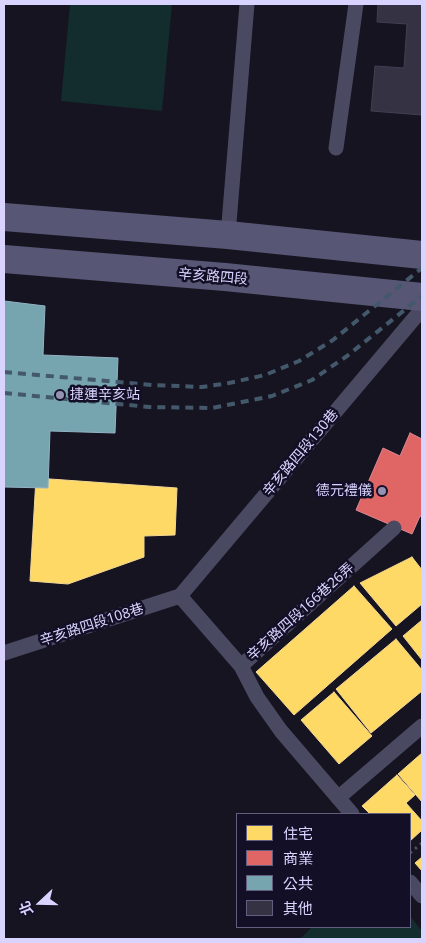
<!DOCTYPE html>
<html>
<head>
<meta charset="utf-8">
<style>
  body { margin:0 }
  #map { position:relative; width:426px; height:943px; overflow:hidden; background:#161421; font-family:"Noto Sans","Noto Sans TC",sans-serif }
  canvas { display:block }
  .frame { position:absolute; inset:0; border:5px solid #d9d4ff; pointer-events:none }
  .legend { position:absolute; left:236px; top:813px; width:175px; height:115px; box-sizing:border-box; background:#130f26; border:1px solid #625e7d; margin:0; padding:6px 9px; list-style:none; font-size:15px; color:#d9d4ff }
  .legend li { display:flex; align-items:center; gap:10px; height:25px }
  .legend b { width:25px; border:1px solid #625e7d }
  .north { position:absolute; left:15px; top:878px; width:50px; height:50px; -webkit-text-stroke:4px #130f26; paint-order:stroke; rotate:249deg; font-size:14px; font-weight:700; line-height:20px; text-align:center; color:#d9d4ff }
  .north::after { content:''; display:block; margin:auto; width:18px; height:22px; background:#d9d4ff; clip-path:polygon(50% 0,100% 100%,50% 72%,0 100%) }
</style>
</head>
<body>
<div id="map">
<canvas width="426" height="943"></canvas>
<div class="frame"></div>
<ul class="legend">
<li><b style="height:14px;background:#ffd966"></b>住宅</li>
<li><b style="height:14px;background:#e06666"></b>商業</li>
<li><b style="height:14px;background:#76a5af"></b>公共</li>
<li><b style="height:14px;background:#343243"></b>其他</li>
</ul>
<div class="north">北</div>
</div>
<script>
const c = document.querySelector('canvas').getContext('2d');
c.lineJoin = 'round';
function paint(path, color) { c.fillStyle = color; c.fill(path, 'evenodd'); }
const toPath = rows => new Path2D(rows.map(r => 'M' + r).join(''));
function trace(path, color, width, dash) { c.strokeStyle = color; c.lineWidth = width; c.lineCap = dash ? 'butt' : 'round'; c.setLineDash(dash || []); c.stroke(path); }
function label(font, color, halo, rows, align = 'center') {
  c.font = font + ' "Noto Sans","Noto Sans TC",sans-serif'; c.lineWidth = 5; c.setLineDash([]); c.textBaseline = 'middle'; c.strokeStyle = halo; c.fillStyle = color; for (const [text, x, y, turn = 0] of rows) {
    c.save(); c.translate(x, y); c.rotate((+turn || 0) * Math.PI / 180); c.textAlign = isNaN(turn) ? turn : align; if (halo) c.strokeText(text, 0, 0); c.fillText(text, 0, 0); c.restore();
  }
}
const green = toPath([
  [70,4,172,4,162,111,61,101],
  [410,916,422,931,422,939,294,939,302,937,312,927,410,927]
]);
const homes = toPath([
  [36,478,177,488,175,535,144,536,144,557,68,584,30,581,36,478],
  [412,557,422,570,422,604,396,626,360,583,412,557],
  [354,586,392,629,294,715,256,672,354,586],
  [422,620,422,660,403,636,422,620],
  [396,639,422,670,422,691,371,733,336,689,396,639],
  [334,692,372,736,339,764,301,720,334,692],
  [422,753,422,802,398,774,422,753],
  [397,775,415,795,406,803,422,821,422,830,410,841,410,814,370,814,362,806,397,775],
  [422,857,422,871,415,863,422,857]
]);
const shops = toPath([
  [410,433,422,439,422,517,420,516,412,534,356,510,383,448,400,456,410,433]
]);
const public = toPath([
  [4,301,45,306,43,355,118,358,115,433,50,431,48,488,4,487,4,301]
]);
const building = toPath([
  [378,4,422,4,422,115,371,111,375,66,404,68,407,24,377,22,378,4]
]);
const path = toPath([
  [410,853,422,843]
]);
const service = toPath([
  [336,148,356,4],
  [228,235,247,4],
  [180,596,422,309],
  [180,596,241,666,257,697,281,731,352,814],
  [4,653,180,596],
  [241,666,394,528],
  [338,798,422,726],
  [410,882,422,896]
]);
const secondary = toPath([
  [4,217,228,235,422,255],
  [4,259,225,277,422,297]
]);
const rail = toPath([
  [4,372,152,385,202,387,229,383,265,375,299,361,333,340,422,268],
  [4,393,149,407,212,408,272,396,312,380,347,356,422,296]
]);
const markers = [
  [60,395,5,"#9591b1"],
  [382,491,5,"#9591b1"]
];
const streetNames = [
  ["辛亥路四段",213,277,5],
  ["辛亥路四段130巷",301,453,-50],
  ["辛亥路四段166巷26弄",301,612,-42],
  ["辛亥路四段108巷",92,625,-18]
];
const poiNames = [
  ["捷運辛亥站",70,395],
  ["德元禮儀",372,491,"right"]
];
paint(green, '#132c2d');
paint(homes, '#ffd966');
trace(homes, '#f4d894', 1);
paint(shops, '#e06666');
trace(shops, '#de8794', 1);
paint(public, '#76a5af');
trace(public, '#94b3c7', 1);
paint(building, '#343243');
trace(building, '#433f54', 1);
trace(path, '#44505f', 3, [2.5, 4]);
trace(service, '#4a4962', 15);
trace(secondary, '#575674', 28);
trace(rail, '#43596b', 4, [8, 6]);
for (const [x, y, r, color] of markers) { const dot = new Path2D(); dot.arc(x, y, r, 0, 2 * Math.PI); c.fillStyle = color; c.fill(dot); trace(dot, '#130f26', 2); }
label('14px', '#d9d4ff', '#130f26', streetNames);
label('14px', '#d9d4ff', '#130f26', poiNames, 'left');
</script>
</body>
</html>
